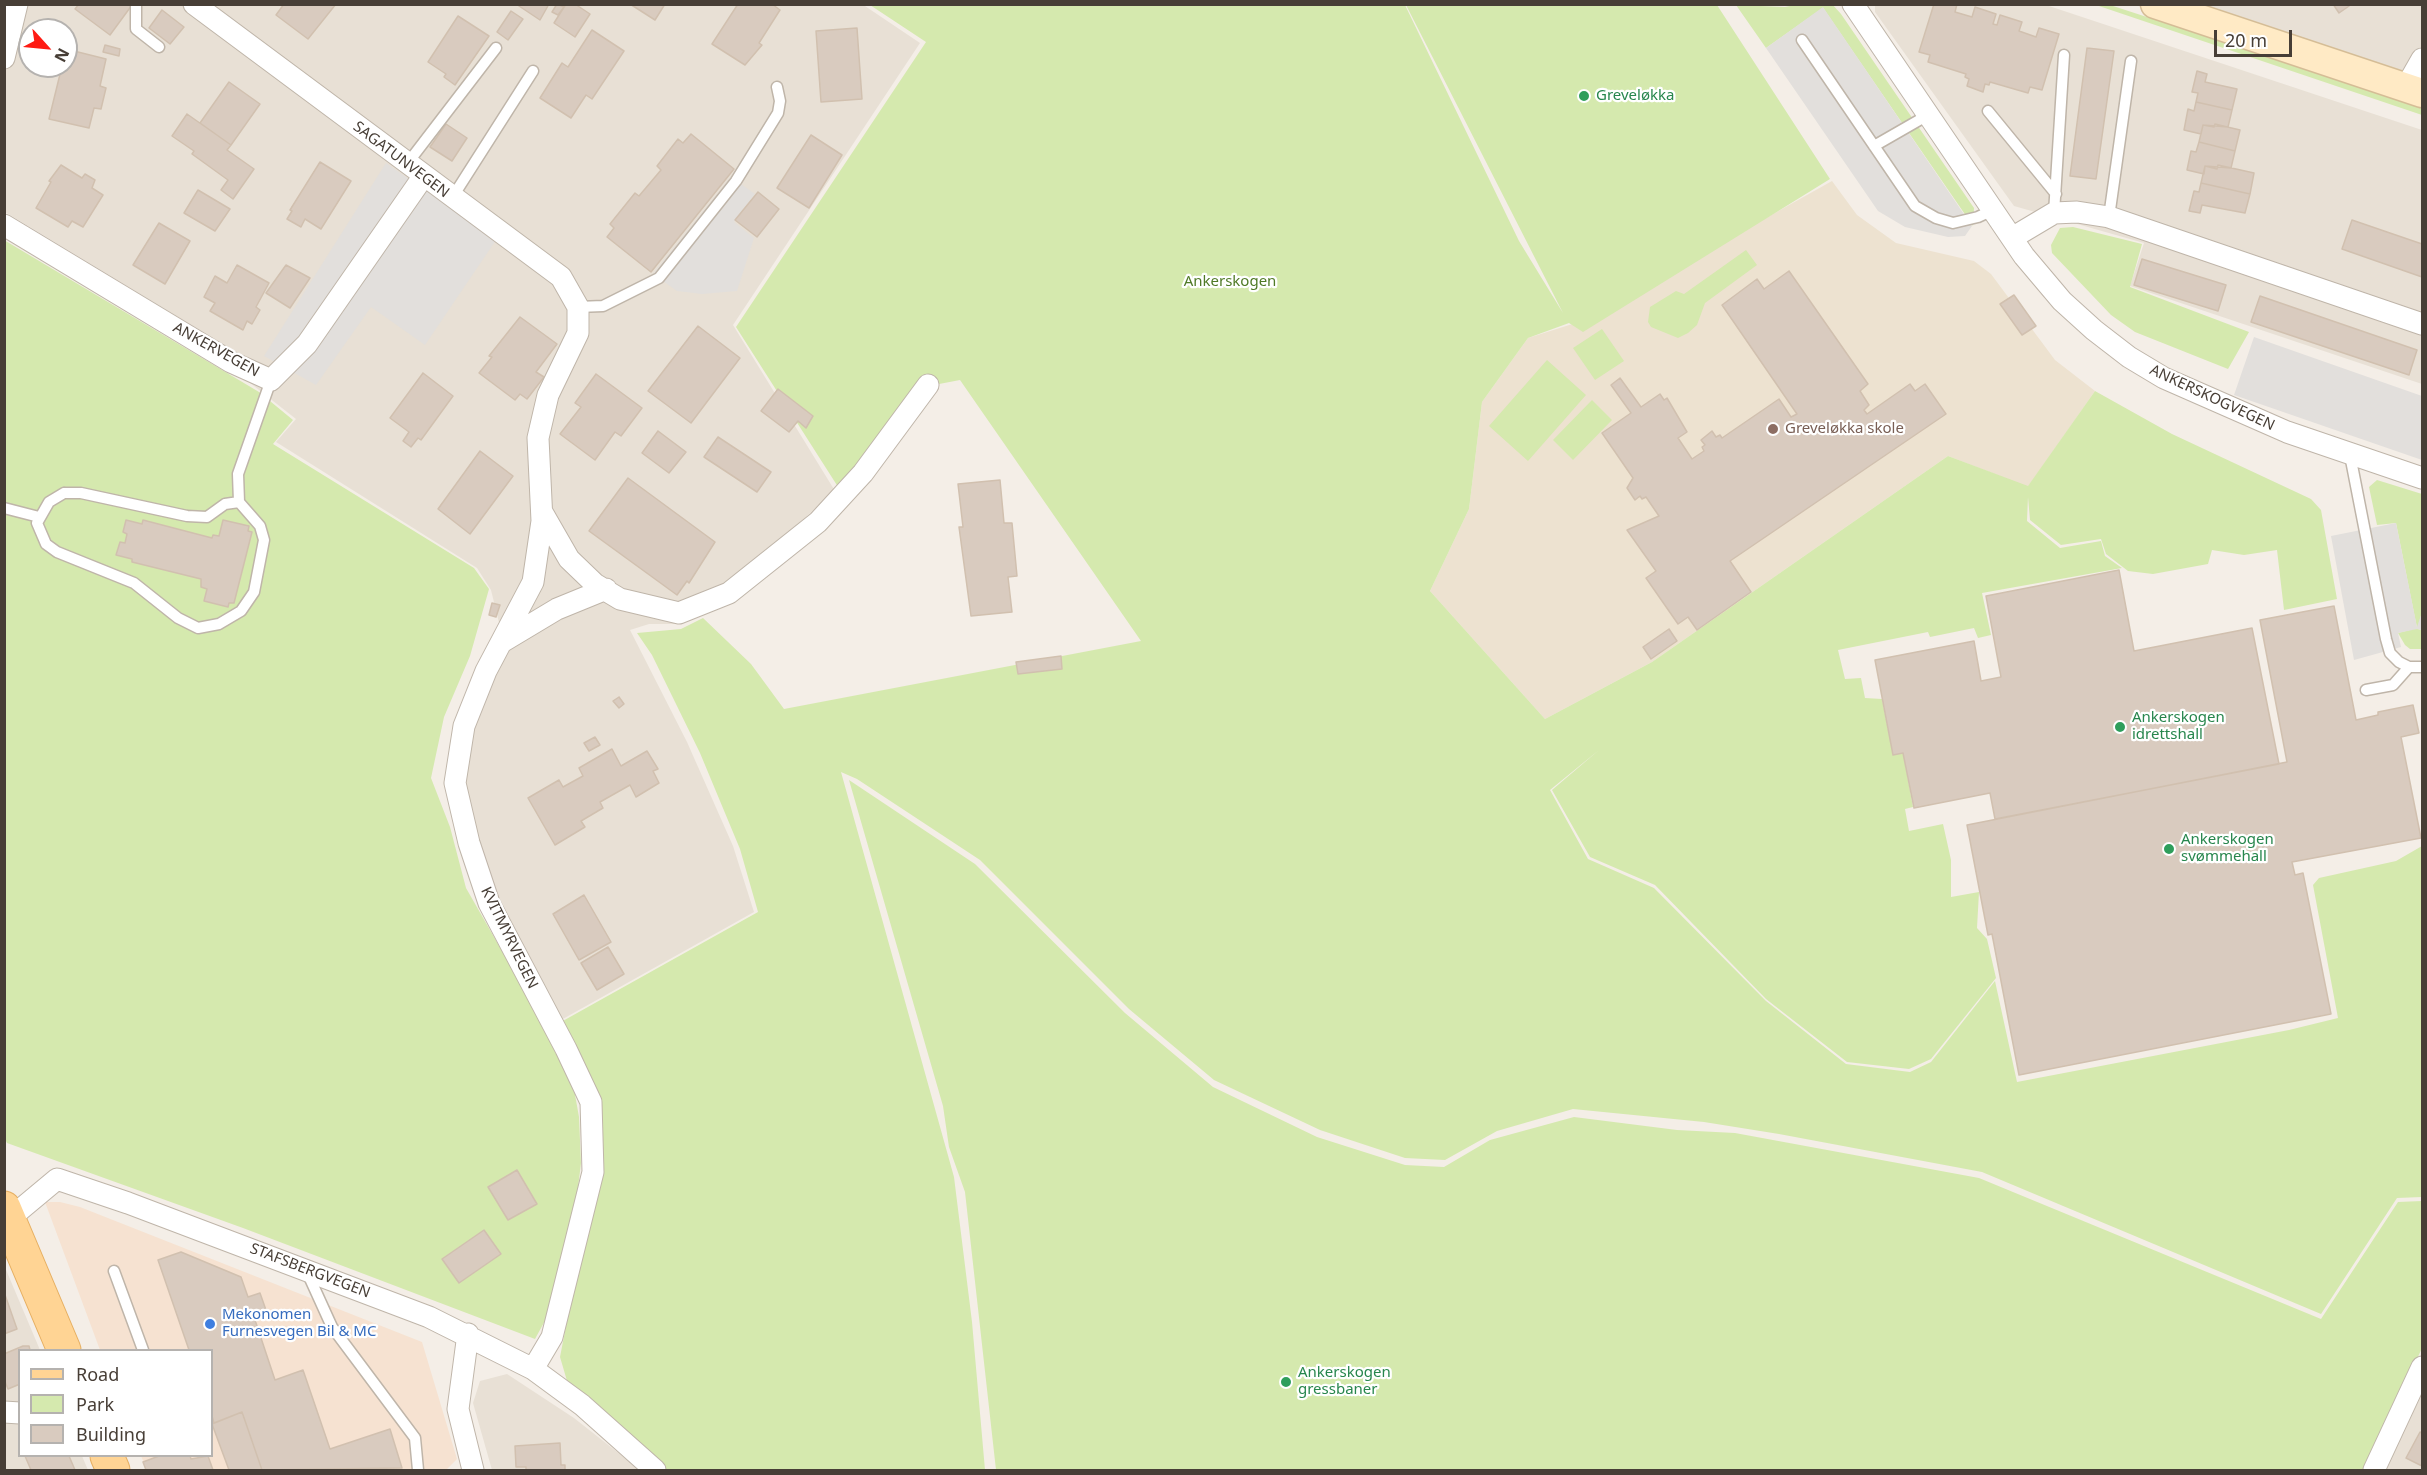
<!DOCTYPE html>
<html>
<head>
<meta charset="utf-8">
<style>
  body { margin:0 }
  #map { position:relative; width:2427px; height:1475px; overflow:hidden; background:#f4eee7; font-family:"Noto Sans",sans-serif }
  canvas { display:block }
  .frame { position:absolute; inset:0; border:6px solid #473e36; pointer-events:none }
  .legend { position:absolute; left:18px; top:1349px; width:195px; height:108px; box-sizing:border-box; background:#fff; border:2px solid #b5b2af; margin:0; padding:8px 10px; list-style:none; font-size:18px; color:#473e36 }
  .legend li { display:flex; align-items:center; gap:12px; height:30px }
  .legend b { width:30px; border:2px solid #b5b2af }
  .north { position:absolute; left:18px; top:18px; width:60px; height:60px; box-sizing:border-box; background:#fff; border:2px solid #b5b2af; border-radius:50%; rotate:117deg; font-size:16px; font-weight:700; line-height:24px; text-align:center; color:#473e36 }
  .north::after { content:''; display:block; margin:auto; width:21px; height:27px; background:#fe1b13; clip-path:polygon(50% 0,100% 100%,50% 72%,0 100%) }
  .scale { position:absolute; left:2214px; top:30px; width:78px; height:27px; box-sizing:border-box; border:3px solid #473e36; border-top:0; padding-left:8px; font-size:18px; line-height:21px; white-space:nowrap; color:#473e36; -webkit-text-stroke:4px #fff; paint-order:stroke }
</style>
</head>
<body>
<div id="map">
<canvas width="2427" height="1475"></canvas>
<div class="frame"></div>
<ul class="legend">
<li><b style="height:8px;background:#ffd494"></b>Road</li>
<li><b style="height:16px;background:#d5e9ae"></b>Park</li>
<li><b style="height:16px;background:#d9cbbf"></b>Building</li>
</ul>
<div class="north">N</div>
<div class="scale">20 m</div>
</div>
<script>
const c = document.querySelector('canvas').getContext('2d');
c.lineJoin = 'round';
function paint(path, color) { c.fillStyle = color; c.fill(path, 'evenodd'); }
const toPath = rows => new Path2D(rows.map(r => 'M' + r).join(''));
function trace(path, color, width, dash) { c.strokeStyle = color; c.lineWidth = width; c.lineCap = dash ? 'butt' : 'round'; c.setLineDash(dash || []); c.stroke(path); }
function label(font, color, halo, rows, align = 'center') {
  c.font = font + ' "Noto Sans",sans-serif'; c.lineWidth = 4.5; c.setLineDash([]); c.textBaseline = 'middle'; c.strokeStyle = halo; c.fillStyle = color; for (const [text, x, y, turn = 0] of rows) {
    c.save(); c.translate(x, y); c.rotate((+turn || 0) * Math.PI / 180); c.textAlign = isNaN(turn) ? turn : align; if (halo) c.strokeText(text, 0, 0); c.fillText(text, 0, 0); c.restore();
  }
}
const residential = toPath([
  [862,4,920,43,733,325,835,491,700,611,678,624,649,624,630,630,687,742,733,846,754,912,561,1020,498,906,457,783,468,723,504,643,491,590,477,568,276,442,296,419,240,375,236,352,5,212,4,5],
  [30,30,66,30,66,66,30,66],
  [1875,5,2046,5,2422,130,2422,384,2130,286,2144,243,2014,206,1875,12],
  [2203,5,2422,5,2422,77],
  [4,1265,40,1350,20,1350,20,1456,82,1456,88,1470,5,1470],
  [507,1374,574,1418,640,1470,492,1470,473,1403,480,1381],
  [2422,1394,2422,1470,2385,1470]
]);
const commercial = toPath([
  [45,1202,60,1202,80,1207,422,1342,457,1459,446,1470,147,1470,141,1456,212,1456,212,1350,100,1350]
]);
const education = toPath([
  [1832,181,1857,215,1896,243,1974,261,1991,274,2055,360,2095,391,2028,487,1948,456,1652,662,1545,719,1430,591,1469,509,1482,402,1528,338,1582,321]
]);
const green = toPath([
  [1800,4,1832,4,1841,14,1974,208,1973,226,1823,8,1766,48,1736,5,1785,7],
  [870,5,1405,5,1519,241,1563,313,1406,5,1717,5,1830,179,1583,332,1569,323,1528,338,1482,402,1469,509,1430,591,1545,719,1652,662,1948,456,2028,486,2095,391,2172,434,2311,499,2321,510,2337,599,2284,610,2277,550,2244,555,2212,550,2208,564,2153,574,2128,571,2106,554,2101,539,2061,545,2030,520,2028,497,2027,521,2060,548,2101,541,2105,556,2122,568,1982,593,1991,635,1978,638,1974,628,1930,637,1928,632,1838,650,1845,679,1861,678,1865,698,1882,699,1893,755,1903,753,1913,807,1905,809,1909,831,1943,824,1951,860,1951,897,1979,892,1977,928,1987,939,1996,978,1931,1059,1909,1069,1847,1062,1766,999,1655,885,1590,857,1552,790,1599,750,1550,790,1588,859,1654,888,1766,1001,1846,1064,1910,1072,1931,1062,1995,981,2017,1082,2289,1030,2338,1018,2313,885,2319,878,2396,861,2422,846,2422,1197,2397,1198,2321,1314,1982,1172,1779,1134,1704,1122,1573,1109,1497,1131,1445,1160,1405,1158,1320,1130,1214,1080,1129,1009,980,860,857,779,841,772,954,1177,972,1322,985,1470,666,1470,570,1391,560,1357,600,1151,561,1022,758,912,740,849,700,753,652,655,637,633,681,629,703,618,751,664,784,709,1141,641,960,380,913,389,840,490,736,327,926,42],
  [2096,5,2110,5,2331,77,2422,108,2422,115],
  [2073,227,2142,244,2130,287,2249,332,2228,369,2135,332,2111,315,2052,253,2051,245,2060,228],
  [4,240,259,392,293,420,273,444,474,568,489,589,470,656,444,717,431,778,450,827,466,888,534,1007,574,1089,579,1117,581,1163,576,1204,553,1306,535,1339,243,1228,7,1143,5,1139],
  [1746,250,1757,265,1705,303,1697,325,1688,333,1678,338,1651,327,1648,322,1650,307,1676,291,1684,294],
  [1602,329,1624,361,1595,380,1573,348],
  [1547,360,1586,395,1528,461,1489,426],
  [1592,400,1612,420,1573,460,1553,440],
  [2377,480,2422,494,2422,612,2418,629,2422,630,2422,649,2410,649,2405,645,2398,633,2417,628,2396,523,2377,525,2369,487],
  [849,780,975,864,1125,1013,1213,1087,1317,1137,1405,1165,1444,1167,1490,1140,1574,1117,1677,1130,1735,1133,1979,1178,2321,1319,2398,1202,2422,1201,2422,1348,2366,1470,996,1470,965,1192,949,1147,943,1106]
]);
const parking = toPath([
  [1823,7,1972,226,1965,236,1948,237,1905,227,1878,211,1766,48],
  [386,163,496,240,425,345,371,307,316,385,264,356],
  [731,177,755,194,734,222,754,238,737,291,702,294,677,291,653,274],
  [2254,337,2422,396,2422,460,2234,395],
  [2396,523,2417,627,2422,612,2422,630,2417,629,2398,633,2401,647,2354,660,2331,536]
]);
const building = toPath([
  [79,4,130,4,132,5,110,35,75,9,79,4],
  [284,4,336,4,308,39,276,15,284,4],
  [516,4,549,4,540,20,516,4],
  [557,4,564,7,558,15,552,12,557,4],
  [566,4,575,4,590,14,575,37,554,23,566,4],
  [630,4,665,4,655,20,630,4],
  [738,4,772,4,780,10,759,43,762,45,745,65,712,44,738,4],
  [1934,4,1957,4,1955,12,1972,17,1975,7,1996,14,1993,24,1997,25,2000,15,2022,22,2019,31,2036,37,2039,28,2059,34,2042,90,2030,87,2028,93,1990,82,1989,85,1985,84,1983,92,1967,86,1969,79,1965,77,1966,74,1928,62,1930,55,1919,52,1934,4],
  [2333,4,2352,4,2339,13,2333,4],
  [162,10,184,27,170,44,149,28,162,10],
  [511,11,523,19,508,40,497,32,511,11],
  [458,16,489,36,455,85,444,77,446,74,428,62,458,16],
  [857,28,862,99,821,102,816,31,857,28],
  [592,30,624,51,592,99,586,95,571,118,540,98,562,63,568,67,592,30],
  [105,45,120,49,119,56,103,52,105,45],
  [2087,48,2114,51,2096,179,2070,176,2087,48],
  [66,49,106,59,100,86,106,88,101,109,94,108,89,128,49,119,62,66,66,66,66,49],
  [2197,71,2207,74,2205,82,2237,89,2232,110,2196,102,2198,93,2192,92,2197,71],
  [229,82,260,104,231,145,200,123,229,82],
  [2196,102,2232,110,2228,127,2203,125,2201,134,2184,130,2188,109,2194,111,2196,102],
  [187,114,231,145,227,150,254,169,233,199,221,190,228,180,192,154,194,151,172,136,187,114],
  [446,124,467,138,452,161,430,147,446,124],
  [2215,124,2240,130,2235,151,2199,142,2203,125,2214,127,2215,124],
  [691,134,734,169,651,272,607,237,614,228,610,224,635,193,639,196,661,170,657,166,678,139,683,143,691,134],
  [811,135,842,155,809,208,777,188,811,135],
  [2199,142,2235,151,2231,168,2205,166,2204,174,2187,170,2191,151,2196,152,2199,142],
  [320,162,351,181,321,229,305,219,301,227,287,219,292,211,290,210,320,162],
  [61,165,82,178,85,174,95,180,92,188,103,195,83,227,72,221,68,227,36,208,51,182,49,181,61,165],
  [2218,165,2254,173,2250,194,2201,183,2205,166,2217,169,2218,165],
  [2201,183,2250,194,2245,213,2202,205,2200,213,2189,211,2194,191,2199,192,2201,183],
  [198,190,230,209,215,231,184,213,198,190],
  [758,192,779,209,757,237,735,220,758,192],
  [2352,220,2422,244,2422,277,2342,249,2352,220],
  [159,223,190,241,165,284,133,265,159,223],
  [2142,259,2226,285,2218,311,2134,285,2142,259],
  [237,265,269,283,256,307,260,310,252,324,247,321,243,330,210,311,215,303,204,297,215,276,227,283,237,265],
  [286,265,310,278,290,308,266,293,286,265],
  [1789,271,1868,384,1860,391,1869,405,1864,410,1867,414,1910,384,1915,391,1925,384,1946,414,1730,561,1751,592,1697,630,1688,617,1678,624,1646,578,1656,571,1627,530,1659,516,1646,497,1642,499,1640,496,1635,500,1627,488,1633,478,1602,433,1631,413,1611,385,1620,378,1641,407,1660,394,1664,400,1667,398,1687,432,1678,438,1692,459,1704,451,1702,447,1705,445,1701,440,1712,431,1716,437,1720,435,1722,438,1779,399,1791,417,1797,414,1722,305,1757,279,1764,289,1789,271],
  [2014,295,2036,326,2022,335,2000,304,2014,295],
  [2260,296,2417,350,2409,375,2251,322,2260,296],
  [520,317,557,344,536,372,544,377,527,399,520,394,515,400,479,373,492,357,489,356,520,317],
  [698,326,740,358,691,423,648,391,698,326],
  [423,373,453,396,421,440,418,438,411,447,403,441,409,432,390,418,423,373],
  [596,374,642,408,621,436,615,432,595,460,560,434,581,407,575,403,596,374],
  [778,389,813,416,806,428,798,421,789,432,761,411,778,389],
  [658,431,686,452,669,473,642,453,658,431],
  [718,437,771,472,757,492,704,457,718,437],
  [480,451,513,476,470,534,438,509,480,451],
  [628,478,715,542,689,583,687,581,677,595,589,531,628,478],
  [1000,480,1004,523,1012,523,1017,576,1008,577,1012,612,971,616,959,527,963,527,958,484,1000,480],
  [126,520,142,524,143,520,212,538,213,535,219,536,223,520,249,526,248,531,252,532,234,603,229,603,228,607,204,601,207,589,201,587,201,579,132,562,132,559,116,555,120,542,125,543,127,534,123,532,126,520],
  [2119,570,2134,651,2252,628,2279,764,1995,819,1990,793,1914,808,1903,753,1893,755,1875,660,1974,641,1981,681,2001,677,1986,596,2119,570],
  [492,603,500,605,496,617,489,615,492,603],
  [2334,606,2356,720,2378,715,2378,712,2413,705,2419,733,2401,737,2421,838,2292,862,2295,875,2303,873,2331,1014,2019,1075,1992,934,1988,935,1967,825,2287,762,2260,620,2334,606],
  [1669,629,1677,641,1651,659,1643,647,1669,629],
  [1061,656,1062,669,1018,674,1016,662,1061,656],
  [619,697,624,704,619,708,613,701,619,697],
  [595,737,600,745,589,751,584,743,595,737],
  [612,749,621,766,647,751,658,769,653,771,659,783,636,797,630,785,600,802,603,808,581,821,585,827,555,845,528,798,559,780,563,787,583,776,579,768,612,749],
  [584,895,611,942,579,960,553,914,584,895],
  [608,947,624,974,597,990,581,963,608,947],
  [517,1170,537,1204,508,1220,488,1187,517,1170],
  [484,1230,501,1254,459,1283,442,1259,484,1230],
  [181,1252,241,1277,248,1297,260,1293,267,1313,254,1317,275,1380,303,1370,330,1449,390,1429,402,1468,262,1470,242,1412,214,1423,212,1416,212,1350,189,1350,158,1260,181,1252],
  [4,1292,17,1329,4,1334,4,1292],
  [23,1346,29,1346,30,1350,20,1350,20,1384,8,1389,4,1379,4,1354,23,1346],
  [242,1412,262,1470,229,1470,212,1424,242,1412],
  [2420,1432,2422,1433,2422,1466,2406,1458,2420,1432],
  [560,1443,561,1465,565,1465,565,1470,526,1470,526,1467,516,1467,515,1446,560,1443],
  [25,1456,69,1456,75,1470,31,1470,25,1456],
  [159,1456,190,1456,191,1459,208,1456,213,1470,146,1470,143,1462,159,1456]
]);
const service = toPath([
  [136,4,136,29,159,47],
  [1802,40,1915,206,1936,218,1953,223,1978,217,1993,210],
  [1988,111,2056,194],
  [1874,146,1928,115],
  [407,164,496,48],
  [452,198,533,71],
  [2054,213,2064,55],
  [2109,217,2131,61],
  [578,307,603,306,659,278,736,181,778,113,780,101,777,87],
  [2350,455,2386,639,2390,653,2399,662,2409,667,2422,667],
  [64,493,81,493,187,516,207,517,225,504,239,502,260,526,264,540,254,592,241,611,219,624,198,628,178,618,134,583,57,552,46,544,37,523,49,502,64,493],
  [239,502,238,474,271,380],
  [4,508,39,517],
  [2366,690,2393,685,2409,667],
  [114,1271,143,1350],
  [307,1272,332,1327,415,1438,418,1470]
]);
const minor = toPath([
  [194,4,561,277,578,307,578,333,548,395,538,438,542,521,533,582,486,671,464,726,455,783,469,843,489,903,566,1049,591,1102,593,1172,552,1337,533,1369],
  [1853,4,2024,256,2062,301,2094,330,2129,357,2164,378,2287,432,2422,478],
  [4,58,17,4],
  [2406,87,2422,59],
  [4,225,231,362,271,380,307,344,423,177],
  [2012,238,2054,213,2077,212,2109,217,2422,324],
  [542,512,569,559,595,584,620,599,679,613,729,593,818,522,863,473,928,385],
  [502,642,557,609,606,589],
  [9,1219,57,1179,128,1203,429,1317,533,1369,582,1405,655,1470],
  [468,1334,458,1409,473,1470],
  [4,1412,20,1413],
  [2374,1470,2422,1367]
]);
const secondary = toPath([
  [2155,4,2422,93]
]);
const primary = toPath([
  [4,1208,64,1350],
  [107,1456,113,1470]
]);
const markers = [
  [1584,96,6,"#2e9e5b"],
  [1773,429,6,"#8d6e63"],
  [2120,727,6,"#2e9e5b"],
  [2169,849,6,"#2e9e5b"],
  [210,1324,6,"#3f7fe0"],
  [1286,1382,6,"#2e9e5b"]
];
const leisureNames = [
  ["Greveløkka",1596,96],
  ["Ankerskogen",2132,718],
  ["idrettshall",2132,735],
  ["Ankerskogen",2181,840],
  ["svømmehall",2181,857],
  ["Ankerskogen",1298,1373],
  ["gressbaner",1298,1390]
];
const streetNames = [
  ["SAGATUNVEGEN",401,160,37],
  ["ANKERVEGEN",216,350,29],
  ["ANKERSKOGVEGEN",2212,398,25],
  ["KVITMYRVEGEN",509,938,64],
  ["STAFSBERGVEGEN",310,1271,21]
];
const parkNames = [
  ["Ankerskogen",1230,282]
];
const educationNames = [
  ["Greveløkka skole",1785,429]
];
const shopNames = [
  ["Mekonomen",222,1315],
  ["Furnesvegen Bil & MC",222,1332]
];
paint(residential, '#e8e0d5');
paint(commercial, '#f6e2d1');
paint(education, '#ede2d0');
paint(green, '#d5e9ae');
paint(parking, '#e2dfdc');
paint(building, '#d9cbbf');
trace(building, '#d1c0af', 1.5);
trace(service, '#bfb5a9', 13);
trace(minor, '#bfb5a9', 23);
trace(secondary, '#d5bd96', 31);
trace(primary, '#e6af62', 35);
trace(service, '#fff', 10);
trace(minor, '#fff', 21);
trace(secondary, '#ffeac5', 28);
trace(primary, '#ffd494', 33);
for (const [x, y, r, color] of markers) { const dot = new Path2D(); dot.arc(x, y, r, 0, 2 * Math.PI); c.fillStyle = color; c.fill(dot); trace(dot, '#fff', 2); }
label('15px', '#27864d', '#fff', leisureNames, 'left');
label('15px', '#473e36', '#fff', streetNames);
label('15px', '#507a27', '#fff', parkNames);
label('15px', '#785e54', '#fff', educationNames, 'left');
label('15px', '#366cbe', '#fff', shopNames, 'left');
</script>
</body>
</html>
